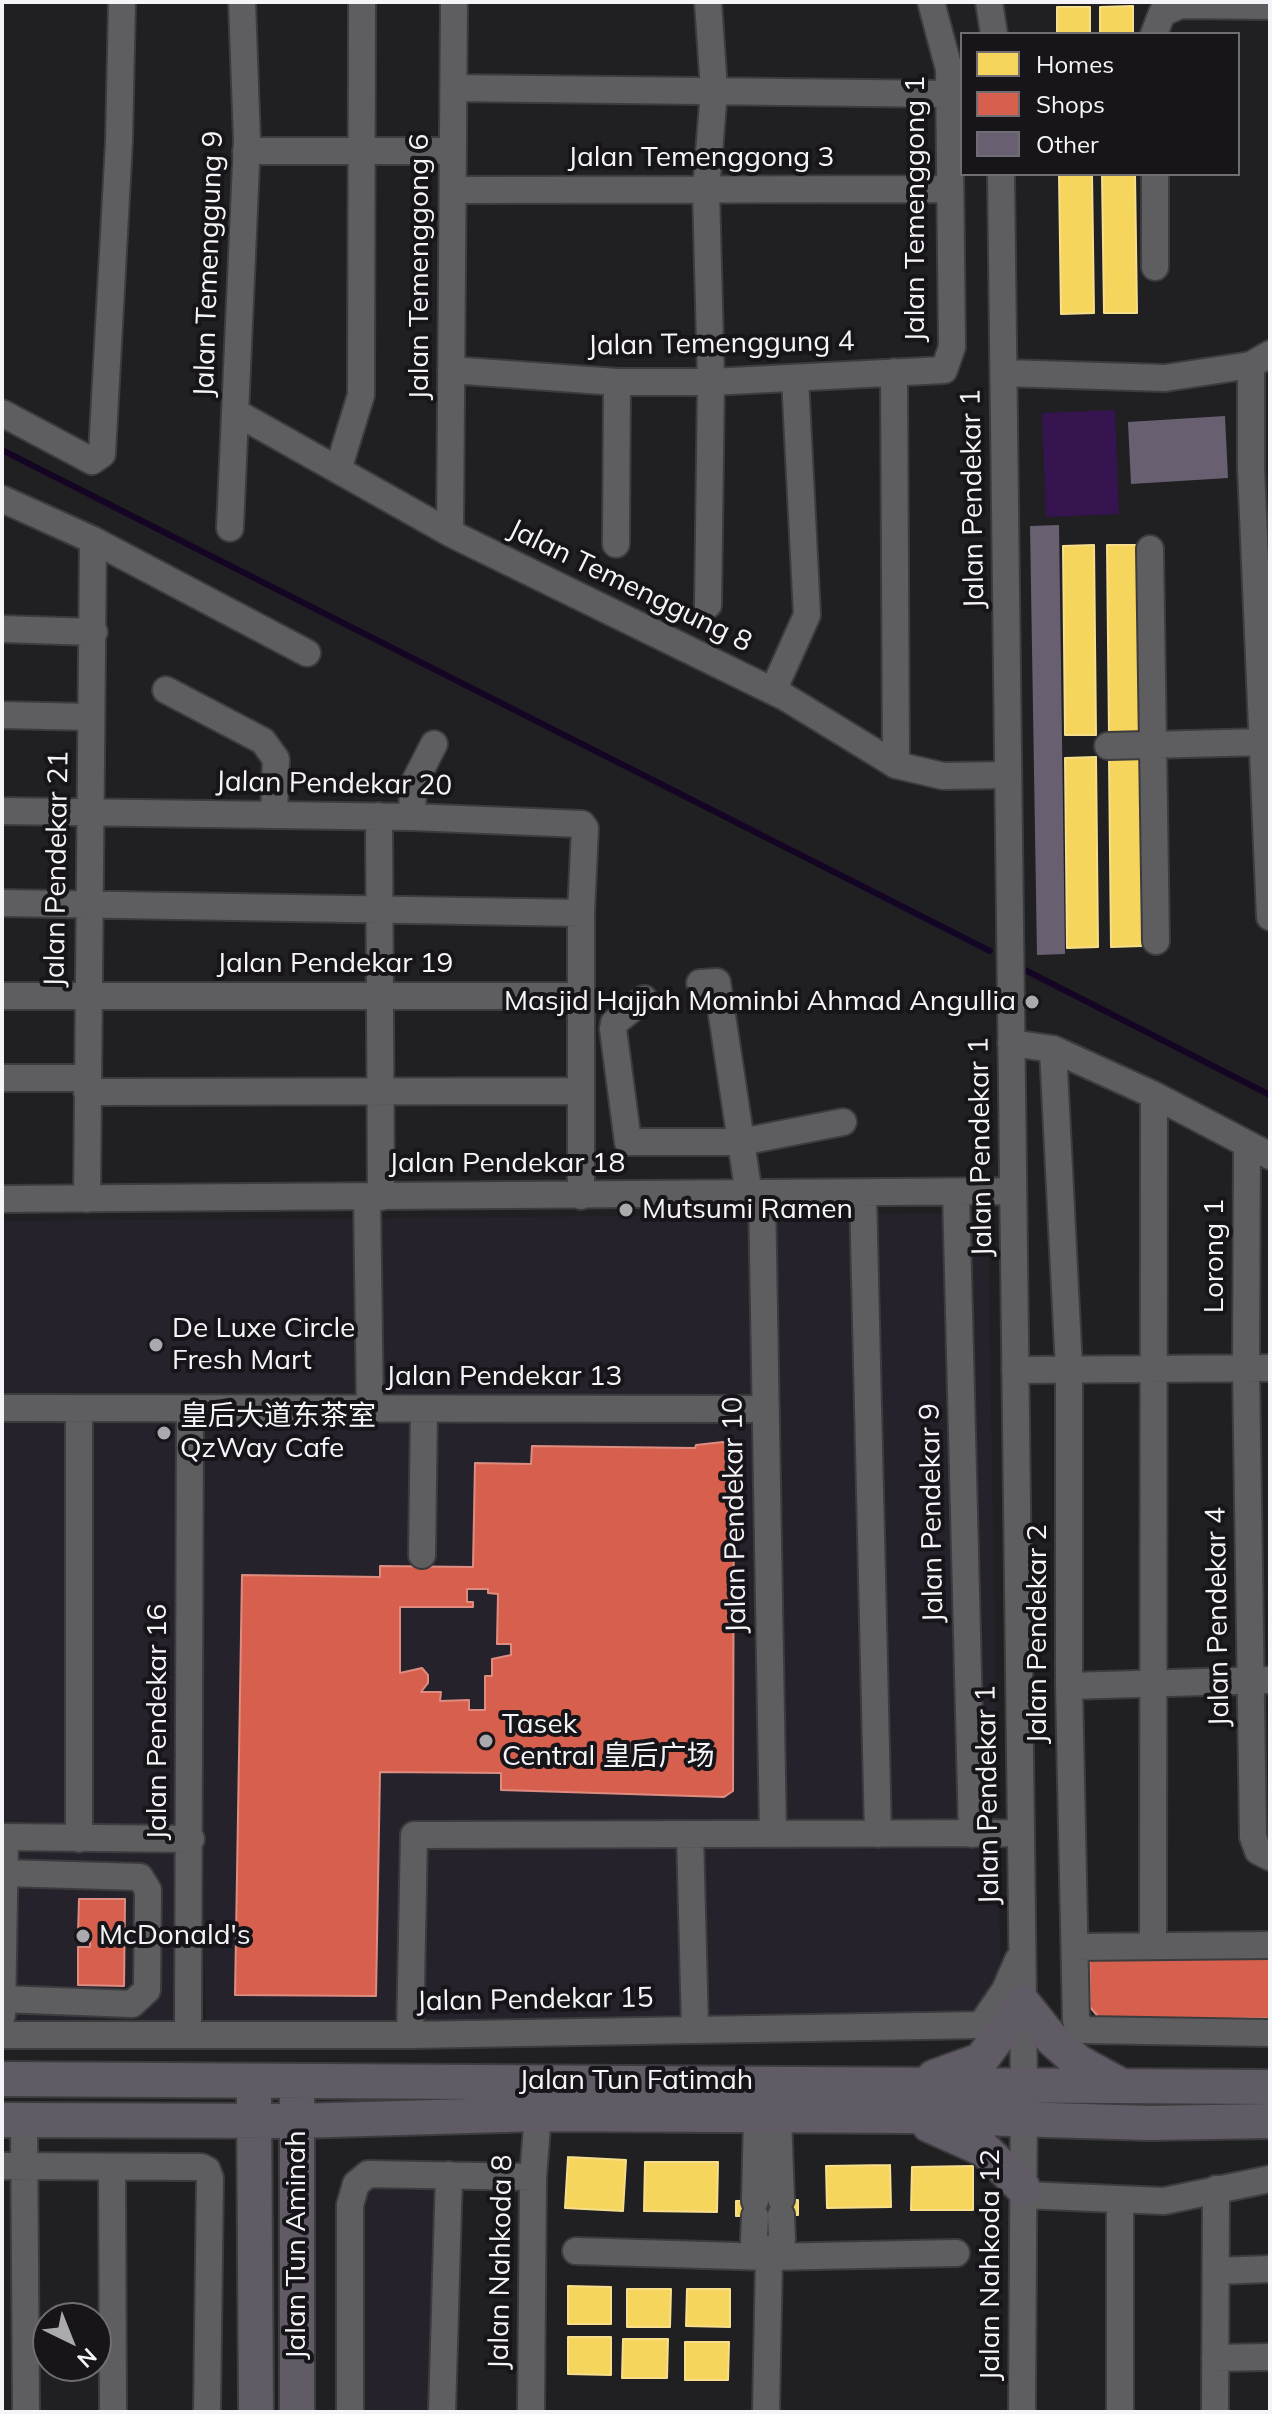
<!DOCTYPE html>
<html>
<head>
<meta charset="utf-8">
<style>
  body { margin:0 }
  #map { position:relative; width:1272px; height:2414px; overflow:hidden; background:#201f22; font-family:Mulish,sans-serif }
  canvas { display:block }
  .frame { position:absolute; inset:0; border:4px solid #f5f4f8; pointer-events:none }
  .legend { position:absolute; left:960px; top:32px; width:280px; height:144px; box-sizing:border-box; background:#17151a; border:2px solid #706e73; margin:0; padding:10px 14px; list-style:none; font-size:24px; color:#f5f4f8 }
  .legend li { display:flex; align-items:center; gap:16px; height:40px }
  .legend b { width:40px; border:2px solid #706e73 }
  .north { position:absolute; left:32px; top:2302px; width:80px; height:80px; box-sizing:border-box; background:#17151a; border:2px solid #706e73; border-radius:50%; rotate:137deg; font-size:22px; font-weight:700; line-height:32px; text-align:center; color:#f5f4f8 }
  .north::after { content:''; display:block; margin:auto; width:28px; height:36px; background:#aaa9ad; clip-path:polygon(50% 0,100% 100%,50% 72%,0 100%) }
</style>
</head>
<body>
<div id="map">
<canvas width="1272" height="2414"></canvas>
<div class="frame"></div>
<ul class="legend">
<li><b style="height:22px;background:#f6d55c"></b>Homes</li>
<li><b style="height:22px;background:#d6604d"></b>Shops</li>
<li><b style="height:22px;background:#686071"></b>Other</li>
</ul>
<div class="north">N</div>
</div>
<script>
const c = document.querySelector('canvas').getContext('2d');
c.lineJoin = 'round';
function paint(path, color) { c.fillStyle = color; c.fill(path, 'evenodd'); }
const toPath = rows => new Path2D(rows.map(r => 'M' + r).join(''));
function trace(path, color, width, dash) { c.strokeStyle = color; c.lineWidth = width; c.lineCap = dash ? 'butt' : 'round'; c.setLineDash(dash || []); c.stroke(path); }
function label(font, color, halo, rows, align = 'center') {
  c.font = font + ' Mulish,"Noto Sans SC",sans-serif'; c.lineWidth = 8; c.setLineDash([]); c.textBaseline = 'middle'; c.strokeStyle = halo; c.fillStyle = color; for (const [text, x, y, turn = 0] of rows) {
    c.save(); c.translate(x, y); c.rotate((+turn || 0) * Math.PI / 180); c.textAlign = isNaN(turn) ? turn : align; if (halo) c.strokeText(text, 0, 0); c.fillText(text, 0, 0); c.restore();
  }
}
const built = toPath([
  [988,1213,1001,2015,207,2045,199,1828,2,1824,2,1221],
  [182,1851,181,2026,2,2030,2,1853],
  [370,2181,443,2183,437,2412,357,2412,363,2188]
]);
const green = toPath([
  [1115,410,1119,514,1046,517,1042,413]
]);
const homes = toPath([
  [1133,6,1133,34,1100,34,1100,7,1133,6],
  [1057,7,1090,7,1090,34,1057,34,1057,7],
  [1059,174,1092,174,1094,313,1061,314,1059,174],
  [1102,174,1135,174,1137,313,1104,313,1102,174],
  [1094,545,1096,735,1065,735,1063,546,1094,545],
  [1107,545,1138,545,1140,734,1109,735,1107,545],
  [1096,757,1098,947,1067,948,1065,758,1096,757],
  [1109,757,1141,757,1142,946,1111,947,1109,757],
  [568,2157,626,2160,623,2211,565,2208,568,2157],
  [645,2162,718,2162,717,2212,644,2211,645,2162],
  [890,2165,891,2207,827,2208,826,2166,890,2165],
  [973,2166,973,2210,911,2210,912,2167,973,2166],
  [798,2200,798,2215,736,2216,736,2201,798,2200],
  [568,2286,611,2287,611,2324,568,2324,568,2286],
  [627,2289,671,2289,670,2327,627,2327,627,2289],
  [687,2289,730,2289,730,2327,686,2326,687,2289],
  [568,2337,611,2337,611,2375,568,2374,568,2337],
  [623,2339,668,2339,667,2378,622,2378,623,2339],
  [685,2342,729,2342,728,2380,685,2380,685,2342]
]);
const shops = toPath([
  [723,1442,734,1451,733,1791,724,1797,501,1790,501,1773,380,1772,376,1996,235,1995,242,1575,380,1577,380,1566,473,1567,475,1463,531,1464,532,1446,695,1448,696,1445,723,1442],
  [467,1589,488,1589,488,1593,498,1594,497,1644,511,1644,511,1655,492,1659,492,1676,485,1676,485,1710,469,1710,469,1700,440,1701,441,1692,421,1692,428,1683,428,1675,422,1668,400,1673,400,1607,473,1607,473,1602,467,1602,467,1589],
  [79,1899,125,1899,124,1986,78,1985,78,1947,90,1947,90,1934,78,1934,79,1899],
  [1270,1948,1270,2018,1101,2020,1090,2007,1089,1951,1270,1948]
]);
const stream = toPath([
  [2,450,990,951],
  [1025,970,1270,1095]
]);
const building = toPath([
  [1225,416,1228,478,1131,484,1128,422],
  [1059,525,1065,954,1037,955,1030,526]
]);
const minor = toPath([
  [708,2,714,90,706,190,711,382,708,605],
  [989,2,994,34],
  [1154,34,1162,13,1181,5,1270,6],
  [454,88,948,94],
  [246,151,453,151],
  [1001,174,1024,2086,1022,2412],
  [1155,174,1155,267],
  [453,190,948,189],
  [1251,365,1251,468,1270,917],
  [451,370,617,382,711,382,944,370,952,347,949,69,931,2],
  [894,372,896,765],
  [1004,373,1165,378,1251,365,1270,354],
  [235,412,450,533,785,697,896,765,943,776,1008,775],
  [2,413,92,461,102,454,119,142,122,2],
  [338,470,361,395,362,2],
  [2,499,93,540,307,653],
  [230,528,247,141,242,2],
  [450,533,454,2],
  [616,544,617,382],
  [1150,549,1156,941],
  [2,629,94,632],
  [166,690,263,741,276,759,274,815],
  [773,691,807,615,795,378],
  [2,715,91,717],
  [1108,746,1264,742],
  [2,811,412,817,582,824,585,828,581,913,581,1196],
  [379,816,381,1197],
  [412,817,413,785,434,744],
  [2,903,581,913],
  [700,983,717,982,749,1195],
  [2,996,581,996],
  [644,999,614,1023,613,1029,628,1142,741,1142,843,1122],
  [1011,1043,1053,1049,1154,1095,1270,1156],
  [1053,1049,1069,1369,1069,1686,1076,2021,1084,2030,1270,2033],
  [2,1078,87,1078],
  [87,1092,581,1091],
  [1247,1145,1246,1368,1253,1837,1258,1851,1270,1857],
  [956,1192,972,1834],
  [863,1193,878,1834],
  [762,1194,773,1834],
  [367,1197,370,1410],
  [2,1199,1013,1191],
  [87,1199,93,540],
  [1015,1370,1270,1368],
  [2,1408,766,1409],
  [79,1409,79,1839],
  [422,1555,424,1409],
  [1069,1686,1270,1680],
  [690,1834,695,2029],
  [2,1837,191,1839],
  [1153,1945,1154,1095],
  [1075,1947,1270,1945],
  [3,1999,132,2004,147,1990,148,1890,140,1877,4,1873],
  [2,2015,5,1837],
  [2,2035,410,2035,981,2025,1005,1990,1018,1960],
  [188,2035,190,1409],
  [410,2035,414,1835,1021,1833],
  [778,2116,781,2199],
  [24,2120,26,2412],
  [2,2166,201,2167,207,2170,210,2178,207,2412],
  [112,2167,113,2412],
  [1024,2195,1164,2201,1270,2179],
  [755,2201,757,2115],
  [755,2216,754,2240,769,2257],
  [576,2251,769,2257,956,2253],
  [1216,2271,1270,2269],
  [1215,2358,1270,2357],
  [350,2412,350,2205,356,2184,368,2174,533,2177],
  [442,2412,449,2175],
  [531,2412,533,2177,538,2114],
  [766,2412,769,2257,782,2240,781,2215],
  [1120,2412,1120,2200],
  [1215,2412,1216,2189]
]);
const major = toPath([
  [934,2077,981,2060,1023,2003,1051,2038,1078,2062,1118,2084],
  [2,2079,1270,2087],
  [254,2100,256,2412],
  [2,2120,297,2121,538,2114,912,2116,1150,2123,1270,2121],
  [929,2125,985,2150,1023,2188],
  [297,2412,297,2099]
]);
const markers = [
  [1032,1002,8,"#aaa9ad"],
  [626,1210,8,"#aaa9ad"],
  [156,1345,8,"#aaa9ad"],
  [164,1433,8,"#aaa9ad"],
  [486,1741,8,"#aaa9ad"],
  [83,1936,8,"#aaa9ad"]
];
const streetNames = [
  ["Jalan Temenggong 3",701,158],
  ["Jalan Temenggong 1",916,209,-90],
  ["Jalan Temenggung 9",209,264,-88],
  ["Jalan Temenggong 6",420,267,-90],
  ["Jalan Temenggung 4",721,344,-1],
  ["Jalan Pendekar 1",973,499,-91],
  ["Jalan Temenggung 8",630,586,26],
  ["Jalan Pendekar 20",334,784,1],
  ["Jalan Pendekar 21",57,869,-89],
  ["Jalan Pendekar 19",335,964],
  ["Jalan Pendekar 1",981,1147,-91],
  ["Jalan Pendekar 18",507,1164],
  ["Lorong 1",1215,1256,-90],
  ["Jalan Pendekar 13",504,1377],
  ["Jalan Pendekar 9",932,1513,-91],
  ["Jalan Pendekar 10",735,1515,-91],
  ["Jalan Pendekar 4",1218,1617,-91],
  ["Jalan Pendekar 2",1038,1634,-90],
  ["Jalan Pendekar 16",158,1722,-90],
  ["Jalan Pendekar 1",988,1795,-91],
  ["Jalan Pendekar 15",535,2000,-1],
  ["Jalan Tun Fatimah",636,2081],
  ["Jalan Tun Aminah",297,2245,-90],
  ["Jalan Nahkoda 8",501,2262,-89],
  ["Jalan Nahkoda 12",991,2265,-90]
];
const poiNames = [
  ["Masjid Hajjah Mominbi Ahmad Angullia",1016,1002,"right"],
  ["Mutsumi Ramen",642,1210],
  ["De Luxe Circle",172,1329],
  ["Fresh Mart",172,1361],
  ["皇后大道东茶室",180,1417],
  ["QzWay Cafe",180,1449],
  ["Tasek",502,1725],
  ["Central 皇后广场",502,1757],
  ["McDonald's",99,1936]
];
paint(built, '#26222c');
paint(green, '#35144f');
paint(homes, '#f6d55c');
trace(homes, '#f6de8b', 2);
paint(shops, '#d6604d');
trace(shops, '#df8c80', 2);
trace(stream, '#150525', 6);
paint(building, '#686071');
trace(minor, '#3c3c3e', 30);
trace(major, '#3c3c3e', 38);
trace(minor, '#5e5d5f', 26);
trace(major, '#615b65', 34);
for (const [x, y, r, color] of markers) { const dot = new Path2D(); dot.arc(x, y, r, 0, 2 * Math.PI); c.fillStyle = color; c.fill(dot); trace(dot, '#17151a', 3); }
label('28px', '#f5f4f8', '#17151a', streetNames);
label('28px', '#f5f4f8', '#17151a', poiNames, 'left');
</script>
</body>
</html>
